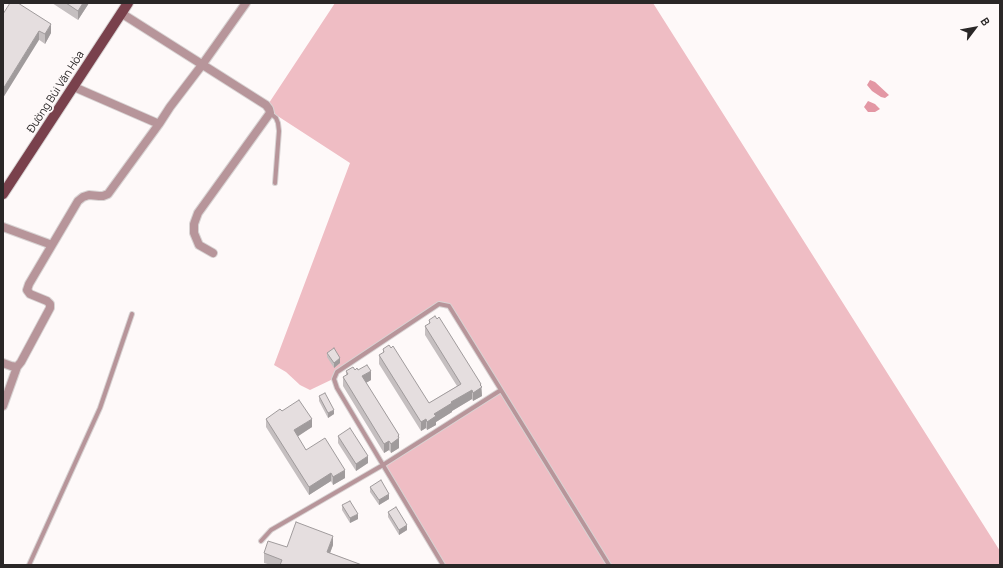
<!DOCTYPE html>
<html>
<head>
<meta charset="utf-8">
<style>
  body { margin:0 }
  #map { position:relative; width:1003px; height:568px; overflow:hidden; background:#fef9f9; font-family:Manrope,sans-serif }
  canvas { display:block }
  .frame { position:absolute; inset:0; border:4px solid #2a2727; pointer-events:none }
  .north { position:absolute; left:955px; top:8px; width:40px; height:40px; -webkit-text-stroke:3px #fef9f9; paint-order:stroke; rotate:58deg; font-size:11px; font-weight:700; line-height:16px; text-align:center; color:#2a2727 }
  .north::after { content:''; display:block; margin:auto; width:14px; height:18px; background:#2a2727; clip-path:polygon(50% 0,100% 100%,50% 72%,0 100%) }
</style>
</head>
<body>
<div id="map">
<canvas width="1003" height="568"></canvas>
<div class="frame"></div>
<div class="north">B</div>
</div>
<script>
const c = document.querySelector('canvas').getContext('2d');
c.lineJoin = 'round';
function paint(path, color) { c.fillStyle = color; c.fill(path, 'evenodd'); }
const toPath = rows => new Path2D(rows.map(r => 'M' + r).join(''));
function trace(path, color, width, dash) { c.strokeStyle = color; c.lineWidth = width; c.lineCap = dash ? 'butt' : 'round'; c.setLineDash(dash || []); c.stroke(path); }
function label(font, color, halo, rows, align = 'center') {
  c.font = font + ' Manrope,sans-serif'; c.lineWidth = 3.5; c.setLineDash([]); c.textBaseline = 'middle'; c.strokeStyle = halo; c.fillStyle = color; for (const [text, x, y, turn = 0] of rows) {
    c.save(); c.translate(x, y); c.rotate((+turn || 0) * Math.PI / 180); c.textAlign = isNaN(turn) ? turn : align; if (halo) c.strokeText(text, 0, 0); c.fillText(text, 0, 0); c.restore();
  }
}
const green = toPath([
  [335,3,653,3,1000,551,1000,565,611,565,503,389,450,305,445,303,438,303,336,371,333,379,310,390,300,385,286,372,274,365,350,163,273,113,269,103],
  [500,392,607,565,445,565,386,466]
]);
const water = toPath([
  [870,80,875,82,889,95,885,98,881,97,872,91,867,85],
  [868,101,875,104,880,109,875,112,868,112,864,107]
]);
const lane = toPath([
  [270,113,276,118,278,123,279,131,275,183],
  [261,541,271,530,383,465,337,388,334,379,337,372,439,304,449,306,501,390],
  [29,565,100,408,132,314],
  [443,565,383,465,501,390,609,565]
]);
const street = toPath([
  [121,13,266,105,269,109,270,113,198,213,194,224,194,233,199,245,213,253],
  [74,87,159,124],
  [3,227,52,245],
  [3,363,11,366,17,367,21,362,50,308,50,304,47,301,30,294,27,290,29,284,78,201,83,197,89,195,99,196,103,196,108,194,159,124,170,107,202,65,246,3],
  [3,406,17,367]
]);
const primary = toPath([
  [3,194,128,3]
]);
const wall = toPath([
  [52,3,89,3,78,20],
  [3,14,51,33,45,44],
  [429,320,481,384,482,396,473,401,472,399,452,411,452,412,436,422,436,425,427,430,426,428,421,431,379,364,379,355,383,353,383,349,429,403,457,386,425,335,425,326,429,324],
  [327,353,340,363,334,368,327,357],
  [355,370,358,370,371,380,366,383,399,435,399,448,391,453,389,450,384,453,343,386,343,377,346,375,346,371],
  [319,396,334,414,328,418,319,401],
  [282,411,312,427,297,436,306,450,345,478,333,485,331,481,309,495,266,427,266,419],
  [338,436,368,463,356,471,338,443],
  [370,487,389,499,379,505,370,492],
  [342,505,358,519,350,523,342,510],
  [388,512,407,530,399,535,388,517],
  [333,545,330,553,362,565,271,565,264,563,264,553,287,547]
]);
const shadedWall = toPath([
  [83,3,89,3,78,20,78,11],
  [51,24,51,33,45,44,45,34],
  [39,31,39,40,3,98,3,89],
  [340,358,340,363,334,368,334,363],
  [371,371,371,380,362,385,362,376],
  [481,384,482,396,473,401,473,393],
  [472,390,472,399,452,411,452,412,436,422,436,425,427,430,427,422,434,414,451,402],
  [334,410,334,414,328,418,328,413],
  [312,419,312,427,294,439,294,430],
  [426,419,426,428,421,431,421,422],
  [399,435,399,448,391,453,391,444],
  [389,441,389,450,384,453,384,444],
  [368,456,368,463,356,471,356,464],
  [345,470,345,478,333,485,333,477],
  [331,473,331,481,309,495,309,487],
  [389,494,389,499,379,505,379,500],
  [358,514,358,519,350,523,350,518],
  [407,525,407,530,399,535,399,530],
  [333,536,333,545,327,561,327,552]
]);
const building = toPath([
  [10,3,18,3,51,24,45,34,39,31,3,89,3,14,10,3],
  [66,3,83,3,78,11,66,3],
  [435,316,437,319,439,317,481,384,480,385,482,387,473,393,472,390,451,402,452,403,434,414,436,416,427,422,426,419,421,422,379,355,384,352,383,349,389,345,391,348,393,346,429,403,461,384,425,326,430,323,429,320,435,316],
  [334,348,340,358,334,363,327,353,334,348],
  [367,365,371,371,362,376,399,435,398,436,399,438,391,444,389,441,384,444,343,377,348,374,346,371,353,367,355,370,357,368,358,370,367,365],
  [325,393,334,410,328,413,319,396,325,393],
  [299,400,312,419,294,430,306,450,325,438,345,470,333,477,331,473,309,487,266,419,280,409,282,411,299,400],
  [350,428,368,456,356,464,338,436,350,428],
  [381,480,389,494,379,500,370,487,381,480],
  [350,501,358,514,350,518,342,505,350,501],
  [396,507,407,525,399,530,388,512,396,507],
  [296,522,333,536,327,552,362,565,280,565,282,560,264,553,268,541,287,547,296,522]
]);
const streetNames = [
  ["Đường Bùi Văn Hòa",56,92,-57]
];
paint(green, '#efbdc4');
paint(water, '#e397a4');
trace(lane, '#d8d3d3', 6);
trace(street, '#d8d3d3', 10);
trace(primary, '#d8d3d3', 12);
trace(lane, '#b7959a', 4);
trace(street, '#b7959a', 8);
trace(primary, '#79414c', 10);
paint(wall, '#c5bfc0');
paint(shadedWall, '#a09b9c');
paint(building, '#e5dedf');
trace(building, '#a09b9c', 1);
label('11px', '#2a2727', '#fef9f9', streetNames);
</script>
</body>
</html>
